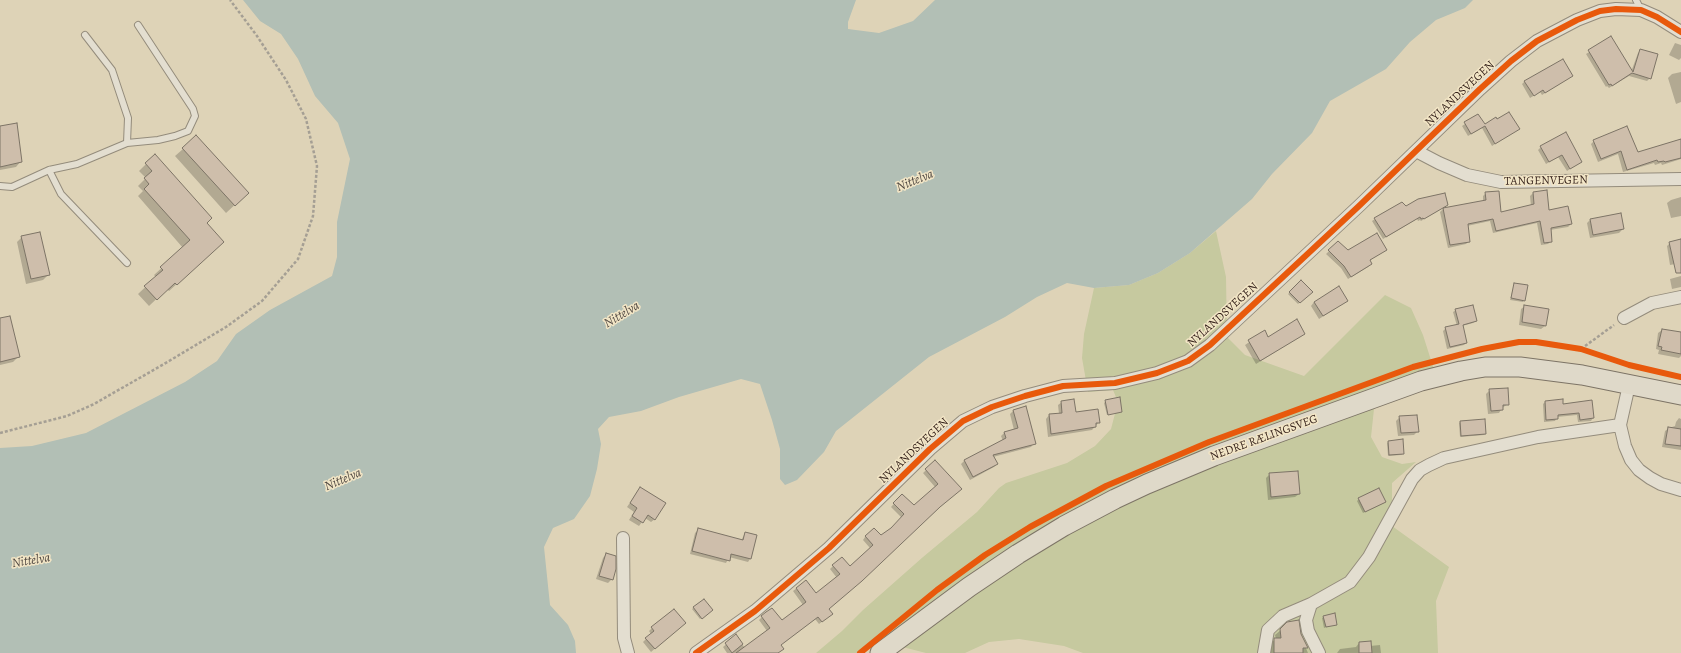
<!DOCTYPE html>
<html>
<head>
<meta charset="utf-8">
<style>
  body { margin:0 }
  canvas { display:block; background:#ded3b7 }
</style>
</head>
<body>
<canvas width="1681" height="653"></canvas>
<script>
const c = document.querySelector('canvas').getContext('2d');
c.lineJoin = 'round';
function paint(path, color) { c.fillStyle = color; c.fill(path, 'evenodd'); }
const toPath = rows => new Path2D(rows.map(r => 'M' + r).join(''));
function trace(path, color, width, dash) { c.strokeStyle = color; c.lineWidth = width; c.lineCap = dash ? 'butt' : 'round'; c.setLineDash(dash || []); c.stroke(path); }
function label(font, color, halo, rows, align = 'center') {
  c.font = font + ' Alegreya,serif'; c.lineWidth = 3; c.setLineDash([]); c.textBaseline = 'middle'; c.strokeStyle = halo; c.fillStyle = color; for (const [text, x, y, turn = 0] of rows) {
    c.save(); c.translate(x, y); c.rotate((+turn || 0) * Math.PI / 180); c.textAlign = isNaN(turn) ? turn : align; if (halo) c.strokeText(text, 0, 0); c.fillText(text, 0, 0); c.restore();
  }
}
const green = toPath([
  [1216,231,1226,277,1227,337,1245,355,1304,376,1385,295,1411,308,1423,335,1437,379,1393,389,1374,409,1371,437,1382,457,1402,464,1416,462,1392,483,1392,526,1449,567,1436,601,1438,653,1083,653,1064,646,1019,639,989,642,965,653,926,653,887,643,871,646,862,653,816,653,842,631,863,610,923,557,977,512,999,488,1006,483,1067,463,1095,446,1111,429,1118,402,1113,390,1088,392,1082,358,1084,334,1094,288,1129,285,1158,273,1190,253]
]);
const water = toPath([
  [243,0,856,0,848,22,848,29,879,33,913,21,935,0,1473,0,1465,8,1436,20,1410,42,1386,69,1330,101,1312,133,1272,174,1252,199,1190,253,1158,273,1129,285,1094,288,1067,283,1037,297,1005,317,929,357,836,431,824,452,797,480,785,485,780,479,780,449,772,420,760,384,741,379,679,397,641,411,609,417,598,429,601,444,597,469,590,496,574,519,553,528,544,547,550,605,568,625,575,641,576,653,0,653,0,448,32,446,86,433,185,382,217,361,236,334,270,310,332,276,337,257,337,222,350,159,338,123,315,96,298,59,281,34,260,21]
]);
const shadow = toPath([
  [1611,38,1631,72,1638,53,1641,50,1650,78,1647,81,1629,76,1609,88,1607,86,1606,87,1586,54],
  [1675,43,1681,45,1681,58,1679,60,1669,55],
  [1681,72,1681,102,1676,104,1668,78,1672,74],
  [1572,76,1542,95,1540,92,1530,98,1522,84,1525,81],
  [1478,115,1484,125,1497,121,1518,129,1492,146,1482,128,1468,136,1462,126],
  [0,127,21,161,16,167,0,170],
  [1681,140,1681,159,1662,165,1661,163,1655,165,1654,163,1623,172,1618,154,1598,162,1591,144,1594,141,1637,153],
  [1541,147,1581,162,1567,171,1558,157,1546,164,1538,150],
  [183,149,239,201,226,213,175,156],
  [146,164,205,224,216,249,169,291,167,289,149,306,138,294,156,277,154,275,183,248,138,196,143,191,138,186,146,178,139,171],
  [1486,193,1500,213,1531,206,1530,196,1533,193,1548,211,1571,224,1568,227,1550,230,1551,241,1548,244,1541,245,1537,223,1493,233,1490,221,1467,226,1469,241,1466,244,1448,248,1440,212,1443,209,1483,201,1483,196],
  [1681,197,1681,216,1671,218,1667,203,1671,200],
  [1447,205,1421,221,1420,220,1418,221,1417,219,1383,239,1372,221,1375,219],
  [1590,220,1623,229,1619,233,1590,238,1587,223],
  [22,237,48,275,43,280,26,284,17,242],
  [1681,241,1681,263,1670,265,1667,246,1670,243],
  [1338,242,1348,252,1385,250,1369,261,1371,264,1368,267,1348,279,1341,268,1326,254],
  [1681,276,1681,287,1672,289,1670,279],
  [1301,281,1311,292,1298,304,1288,294],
  [1514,284,1524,300,1523,302,1510,300],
  [1347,301,1319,319,1311,306,1314,302],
  [1525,306,1547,310,1545,326,1541,329,1519,325,1521,309],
  [1456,310,1476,321,1473,323,1462,326,1466,343,1464,345,1447,349,1443,331,1446,328,1457,326,1453,312],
  [0,319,18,357,13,362,0,365],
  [1662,330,1681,333,1681,356,1679,358,1658,354,1659,350,1656,349,1658,333],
  [1264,332,1268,338,1304,334,1256,364,1245,345],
  [1490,390,1508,404,1502,408,1499,413,1488,414,1486,394],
  [1106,401,1121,411,1107,415,1104,403],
  [1591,401,1593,418,1591,421,1578,422,1577,415,1557,417,1555,421,1544,422,1543,404,1545,402,1562,405],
  [1062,402,1075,413,1099,422,1092,430,1048,437,1046,419,1049,415,1059,414,1058,405],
  [1013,411,1034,443,1031,447,993,457,997,464,994,467,970,480,961,464,964,461,1003,441,1001,436,1004,433,1014,430,1010,414],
  [1400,417,1418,431,1414,435,1398,436,1396,421],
  [1679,418,1681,419,1681,450,1662,447,1665,431,1669,428,1675,426,1676,422],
  [1460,422,1485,434,1484,435,1460,437,1459,423],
  [1388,442,1403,454,1401,455,1388,456,1387,443],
  [935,462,960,489,828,609,828,617,819,624,815,619,780,645,778,653,727,653,723,647,736,636,745,648,767,631,759,620,766,613,781,621,803,605,793,591,806,581,816,595,837,578,830,569,833,566,849,567,870,548,863,540,865,537,874,529,881,537,902,518,891,507,902,495,914,507,935,487,923,473],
  [1270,474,1299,494,1295,497,1268,500,1266,478],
  [640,488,655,519,651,522,645,518,639,526,629,520,634,512,627,507],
  [1359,499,1384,503,1363,513,1357,501],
  [698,530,741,541,745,533,750,559,748,562,729,557,726,563,690,554,695,533],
  [606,554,612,579,608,583,596,579,603,558],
  [703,600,711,610,700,619,692,609],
  [1324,617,1336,624,1324,628,1322,618],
  [681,626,651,652,643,642,651,634,649,631,652,628],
  [1281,630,1300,634,1308,653,1270,653,1269,644,1276,639,1275,635],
  [1359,643,1370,646,1380,645,1381,653,1337,653,1340,649,1356,647]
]);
const building = toPath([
  [1611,36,1633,72,1640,49,1658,54,1651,79,1632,73,1612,86,1611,84,1609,85,1588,50,1611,36],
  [1563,59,1573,76,1545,93,1543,90,1534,96,1524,81,1563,59],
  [1509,112,1520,129,1495,144,1485,126,1471,134,1464,122,1478,114,1485,124,1496,117,1497,119,1509,112],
  [17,123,22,162,0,167,0,126,17,123],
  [1627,126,1638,152,1681,139,1681,158,1665,162,1664,161,1658,162,1657,160,1627,170,1621,151,1601,159,1593,140,1627,126],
  [1566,132,1582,162,1570,169,1562,155,1549,162,1540,146,1566,132],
  [196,135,249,193,235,206,182,148,196,135],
  [155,154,212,218,207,223,224,242,177,285,175,283,157,300,144,286,163,270,160,267,190,240,144,189,149,184,144,178,152,171,145,163,155,154],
  [1547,190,1549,210,1568,206,1572,224,1551,228,1552,242,1544,243,1540,221,1496,231,1493,219,1468,224,1470,242,1450,245,1443,208,1486,200,1485,192,1499,191,1501,212,1534,204,1533,192,1547,190],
  [1445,193,1448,205,1424,219,1423,218,1421,219,1420,217,1386,237,1374,218,1402,202,1406,206,1418,199,1445,193],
  [1621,213,1624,229,1593,235,1590,219,1621,213],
  [40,232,50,275,31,279,21,236,40,232],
  [1377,233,1387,250,1370,260,1372,264,1351,277,1344,266,1328,250,1338,241,1348,250,1377,233],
  [1681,239,1681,273,1676,273,1669,242,1681,239],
  [1301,280,1313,292,1300,303,1289,292,1301,280],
  [1514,283,1528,285,1525,301,1511,298,1514,283],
  [1339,286,1348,301,1323,316,1314,302,1339,286],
  [1473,305,1477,321,1463,325,1467,343,1450,347,1445,327,1459,324,1455,309,1473,305],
  [1524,305,1549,309,1546,326,1522,322,1524,305],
  [10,316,20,357,0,362,0,318,10,316],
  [1297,319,1305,334,1260,361,1248,340,1265,330,1268,337,1297,319],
  [1662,329,1681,332,1681,354,1661,350,1662,347,1658,346,1662,329],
  [1508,388,1509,405,1503,405,1503,410,1491,411,1489,389,1508,388],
  [1120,397,1122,412,1108,415,1105,400,1120,397],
  [1074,399,1076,412,1098,409,1100,423,1096,423,1096,427,1051,434,1049,414,1062,413,1061,401,1074,399],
  [1563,399,1563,404,1592,400,1594,418,1580,420,1579,413,1558,415,1558,419,1546,420,1545,401,1563,399],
  [1026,406,1036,444,993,455,998,464,973,477,964,460,1006,438,1004,432,1018,428,1013,410,1026,406],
  [1417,415,1419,432,1401,433,1399,416,1417,415],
  [1485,419,1486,434,1461,436,1460,421,1485,419],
  [1668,427,1681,429,1681,446,1665,444,1668,427],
  [1403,439,1404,454,1389,455,1388,441,1403,439],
  [935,460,962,489,940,507,862,581,829,609,833,614,822,622,818,617,781,645,784,649,778,653,736,653,770,628,761,616,766,612,772,608,782,620,806,602,796,588,806,580,816,593,840,574,832,565,842,557,850,566,873,545,865,536,874,528,881,535,891,528,904,514,893,503,902,494,914,505,938,484,925,469,935,460],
  [1298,471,1300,494,1271,497,1269,473,1298,471],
  [640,487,666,503,655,520,648,515,643,523,632,516,637,508,630,503,640,487],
  [1379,488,1386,502,1365,512,1358,498,1379,488],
  [698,528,743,540,745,532,757,535,751,559,731,554,730,561,692,551,698,528],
  [606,553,616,556,616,569,613,580,599,576,606,553],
  [704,599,713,610,702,619,693,607,704,599],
  [674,609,686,623,655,649,645,638,654,631,651,627,674,609],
  [1335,613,1337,625,1326,627,1323,616,1335,613],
  [1299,620,1301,634,1308,648,1303,648,1303,653,1274,653,1274,638,1281,638,1280,629,1287,622,1299,620],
  [736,634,743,644,732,653,725,643,736,634],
  [1371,641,1372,653,1359,653,1359,642,1371,641]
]);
const path = toPath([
  [1581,349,1614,325],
  [0,433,67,416,94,404,164,364,226,327,262,301,298,259,313,216,317,166,306,119,286,80,257,36,230,0]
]);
const service = toPath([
  [1636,0,1641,10],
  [85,35,112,70,128,118,127,143],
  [49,170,61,194,127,263],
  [0,186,12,187,49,170,77,164,127,143,158,140,175,136,188,131,195,116,193,109,138,25]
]);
const minor = toPath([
  [1416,151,1439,163,1467,175,1501,182,1681,179],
  [1624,318,1652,303,1681,297],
  [1629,385,1620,425,1625,446,1631,460,1639,470,1650,478,1661,484,1681,490],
  [623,538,624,638,628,653],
  [1311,604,1306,620,1308,631,1319,653],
  [696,653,755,611,829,548,930,449,963,421,992,407,1025,396,1063,386,1115,383,1157,373,1188,361,1210,345,1360,205,1480,89,1511,61,1537,41,1577,20,1600,11,1616,9,1641,10,1657,17,1681,32],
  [1264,653,1268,630,1283,616,1311,604,1350,582,1369,557,1412,479,1420,470,1429,465,1444,458,1538,437,1620,425]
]);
const primary = toPath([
  [880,653,969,587,1018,554,1064,526,1115,499,1147,484,1214,456,1421,381,1461,371,1485,367,1520,367,1582,375,1681,395]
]);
const cycleway = toPath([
  [696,653,755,611,829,548,930,449,963,421,992,407,1025,396,1063,386,1115,383,1157,373,1188,361,1210,345,1360,205,1480,89,1511,61,1537,41,1577,20,1600,11,1616,9,1641,10,1657,17,1681,32],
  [860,653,937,590,985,555,1030,527,1106,486,1209,442,1413,367,1482,349,1519,342,1536,342,1581,349,1629,365,1681,377]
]);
const streetNames = [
  ["NYLANDSVEGEN",1460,94,-43],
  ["TANGENVEGEN",1546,181,-1],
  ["NYLANDSVEGEN",1223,315,-42],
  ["NEDRE RÆLINGSVEG",1264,438,-20],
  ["NYLANDSVEGEN",914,451,-43]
];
const waterNames = [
  ["Nittelva",915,181,-22],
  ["Nittelva",622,315,-31],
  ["Nittelva",343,480,-23],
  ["Nittelva",31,561,-9]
];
paint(green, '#c6c99f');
paint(water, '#b2bfb5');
paint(shadow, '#0003');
paint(building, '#cebeab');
trace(building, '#7d7466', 1);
trace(service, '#948c7c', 8);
trace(minor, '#948c7c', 14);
trace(primary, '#7d7466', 21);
trace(path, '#a59f94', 2.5, [3, 2]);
trace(service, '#e3ded0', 6);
trace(minor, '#e3ded0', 12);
trace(primary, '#dfd9c9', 19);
trace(cycleway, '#e8590c', 6);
label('12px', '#36231c', '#f3e6c6', streetNames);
label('italic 13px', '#504842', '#f3e6c6', waterNames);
</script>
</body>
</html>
